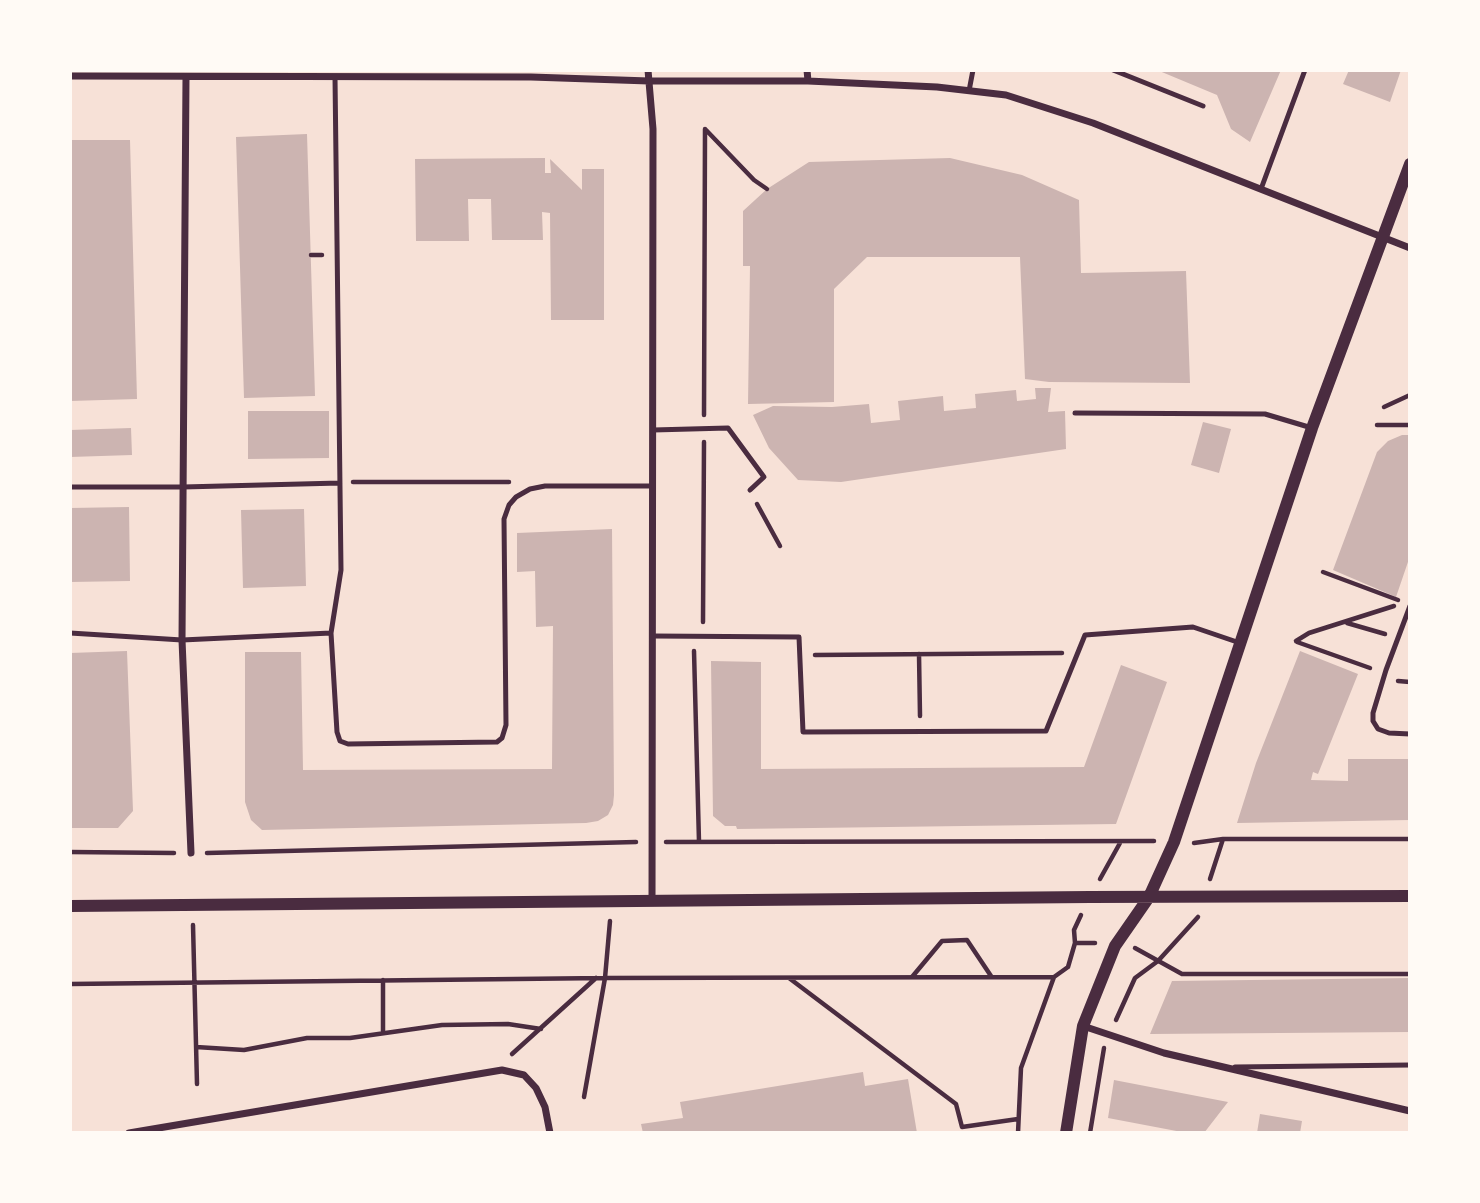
<!DOCTYPE html>
<html>
<head>
<meta charset="utf-8">
<style>
  body { margin:0 }
  #map { position:relative; width:1480px; height:1203px; overflow:hidden; background:#f7e1d7; font-family:"Times New Roman",serif }
  canvas { display:block }
  .frame { position:absolute; inset:0; border:72px solid #fffaf5; pointer-events:none }
</style>
</head>
<body>
<div id="map">
<canvas width="1480" height="1203"></canvas>
<div class="frame"></div>
</div>
<script>
const c = document.querySelector('canvas').getContext('2d');
c.lineJoin = 'round';
function paint(path, color) { c.fillStyle = color; c.fill(path, 'evenodd'); }
const toPath = rows => new Path2D(rows.map(r => 'M' + r).join(''));
function trace(path, color, width, dash) { c.strokeStyle = color; c.lineWidth = width; c.lineCap = dash ? 'butt' : 'round'; c.setLineDash(dash || []); c.stroke(path); }
const building = toPath([
  [1157,70,1281,70,1250,142,1231,129,1217,95],
  [1349,70,1401,70,1390,102,1343,84],
  [307,134,315,396,244,398,236,137],
  [70,140,130,140,137,399,70,401],
  [545,158,545,173,551,173,550,159,582,190,582,169,604,169,604,320,551,320,550,213,542,212,543,240,492,240,491,199,468,199,469,241,416,241,415,159],
  [950,158,1022,175,1079,200,1081,273,1186,271,1190,383,1049,382,1025,379,1020,257,867,257,834,289,834,402,748,404,750,266,743,266,743,211,767,189,809,162],
  [1035,388,1051,388,1048,412,1065,411,1066,449,841,482,798,480,769,448,753,415,773,406,832,407,869,404,871,423,900,420,898,401,943,396,944,411,976,408,975,394,1016,390,1017,401,1036,399],
  [248,411,329,411,329,458,248,459],
  [1203,422,1231,429,1219,473,1191,465],
  [131,428,132,455,70,457,70,430],
  [1402,435,1410,435,1410,556,1396,597,1333,570,1377,452,1388,441],
  [129,507,130,581,70,582,70,508],
  [304,509,306,586,243,588,241,510],
  [612,529,614,795,613,805,608,815,598,821,586,823,262,830,251,820,245,802,245,652,301,652,303,770,552,769,553,626,536,627,535,571,517,572,517,533],
  [127,651,133,811,118,828,70,828,70,653],
  [1300,651,1358,674,1318,774,1313,772,1311,780,1348,781,1348,759,1410,759,1410,820,1237,823,1256,763],
  [711,661,761,662,761,769,1084,767,1121,665,1167,682,1116,824,737,829,736,826,725,826,713,816],
  [1410,978,1410,1032,1150,1034,1172,981],
  [863,1072,865,1086,908,1079,917,1133,643,1133,641,1124,683,1118,680,1102],
  [1114,1080,1228,1102,1204,1133,1187,1133,1108,1118],
  [1260,1114,1302,1121,1300,1133,1257,1133]
]);
const path = toPath([
  [706,130,754,180,767,189],
  [311,255,322,255],
  [1384,407,1410,395],
  [704,415,705,129],
  [1377,425,1410,425],
  [353,482,509,482],
  [757,504,780,546],
  [1323,572,1398,600],
  [703,622,704,442],
  [1347,623,1385,634],
  [1296,641,1309,633,1394,606],
  [1297,642,1370,668],
  [694,651,699,842],
  [919,654,920,716],
  [815,655,1062,653],
  [1398,681,1410,682],
  [666,842,1154,841],
  [1194,843,1223,839,1410,839],
  [70,852,174,853],
  [207,853,636,842],
  [1100,879,1120,843],
  [1210,879,1223,839],
  [193,925,197,1084],
  [1075,943,1095,943],
  [1135,948,1182,974,1410,974],
  [912,977,942,941,967,940,991,976],
  [789,978,956,1104,962,1127,1018,1119],
  [383,980,383,1033],
  [70,984,605,978,1054,977],
  [1116,1020,1135,978,1158,961,1198,917],
  [196,1047,244,1050,307,1038,350,1038,442,1025,508,1024,541,1029],
  [512,1054,596,978],
  [584,1097,605,978,610,921],
  [1018,1133,1021,1068,1054,977,1068,967,1075,943,1074,930,1081,915],
  [1090,1133,1104,1048]
]);
const service = toPath([
  [1113,70,1203,106],
  [335,77,341,570,331,633,337,732,340,741,348,744,497,742,502,738,506,725,504,519,509,505,516,497,530,489,545,486,652,486],
  [969,91,973,70],
  [1261,189,1305,70],
  [1075,413,1265,414,1312,428],
  [653,430,728,428,764,477,750,490],
  [70,487,183,487,340,483],
  [1410,606,1386,670,1373,713,1373,721,1378,729,1389,733,1410,734],
  [70,633,182,640,331,633],
  [653,636,799,637,803,732,1046,731,1085,635,1193,627,1240,643],
  [1235,1067,1410,1065]
]);
const minor = toPath([
  [648,70,653,129,652,901],
  [807,70,808,81],
  [70,76,531,77,649,81,808,81,937,87,1006,95,1093,123,1410,248],
  [186,77,182,640,191,853],
  [1083,1026,1164,1053,1410,1111],
  [129,1133,502,1070,524,1075,536,1088,545,1107,550,1133]
]);
const tertiary = toPath([
  [70,906,1090,897,1410,896],
  [1066,1133,1083,1026,1115,946,1149,897,1174,842,1312,428,1410,164]
]);
paint(building, '#ccb4b1');
trace(path, '#4a2c40', 4.5);
trace(service, '#4a2c40', 5);
trace(minor, '#4a2c40', 7);
trace(tertiary, '#4a2c40', 12);
</script>
</body>
</html>
